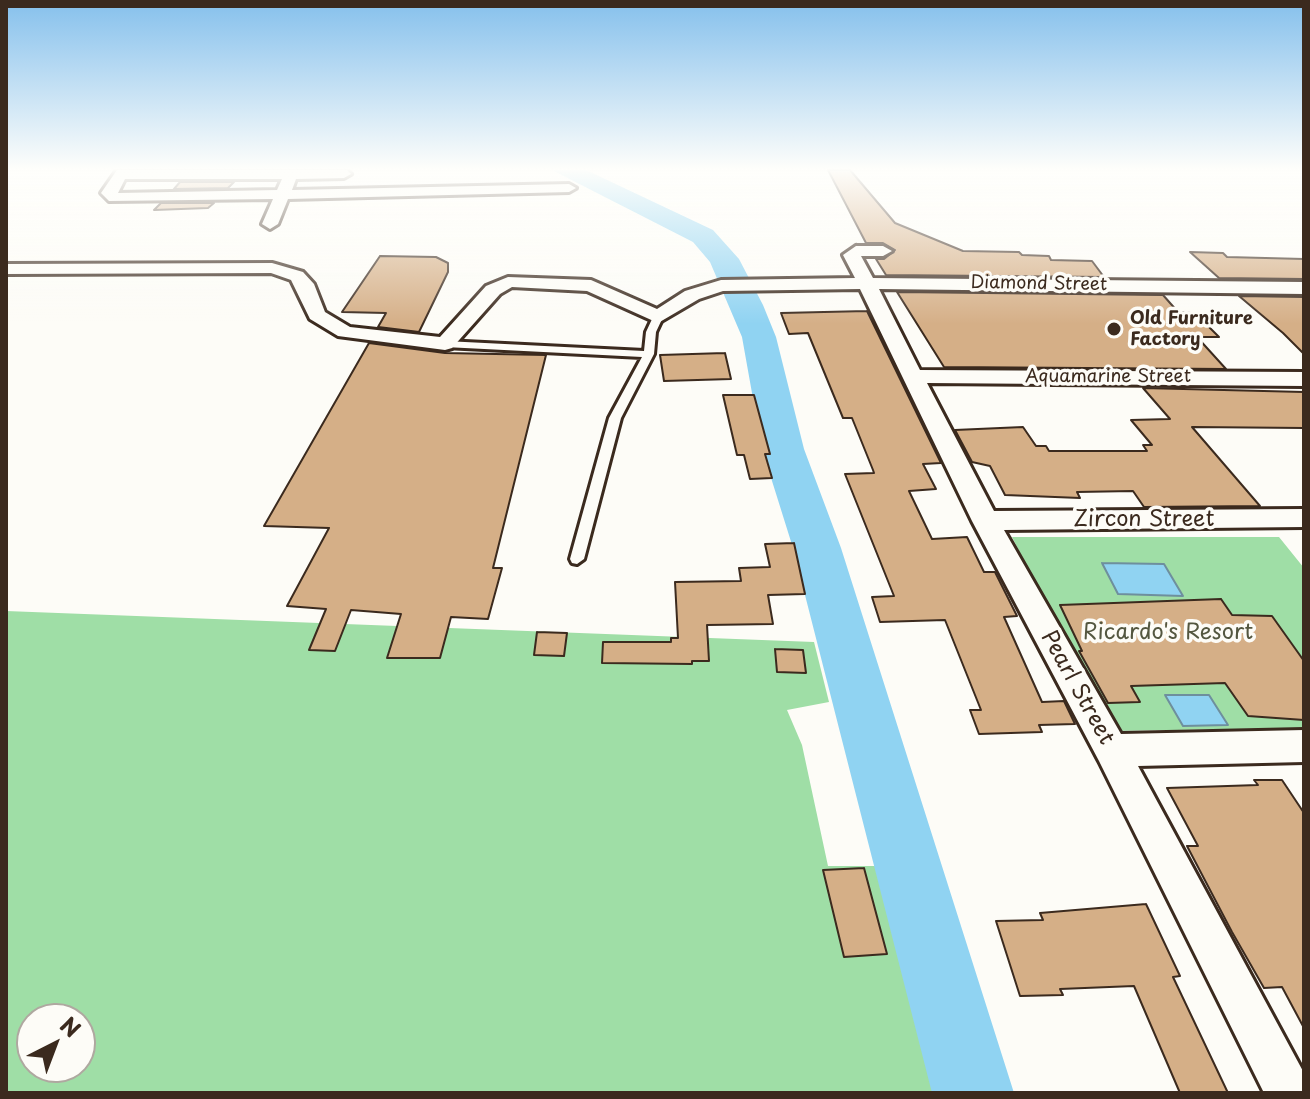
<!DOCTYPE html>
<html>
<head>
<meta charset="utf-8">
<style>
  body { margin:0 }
  #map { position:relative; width:1310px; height:1099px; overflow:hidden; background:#fdfcf7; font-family:"Playpen Sans",sans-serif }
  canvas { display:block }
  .frame { position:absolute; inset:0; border:8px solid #3b2a1e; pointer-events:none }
  .north { position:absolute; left:16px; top:1003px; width:80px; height:80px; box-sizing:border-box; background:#fdfcf7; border:2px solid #afa8a0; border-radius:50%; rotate:42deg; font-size:22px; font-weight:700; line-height:32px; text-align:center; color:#3b2a1e }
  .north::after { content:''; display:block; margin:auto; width:28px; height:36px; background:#3b2a1e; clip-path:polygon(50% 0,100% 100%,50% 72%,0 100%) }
</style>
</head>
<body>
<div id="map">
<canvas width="1310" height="1099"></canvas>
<div class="frame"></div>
<div class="north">N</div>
</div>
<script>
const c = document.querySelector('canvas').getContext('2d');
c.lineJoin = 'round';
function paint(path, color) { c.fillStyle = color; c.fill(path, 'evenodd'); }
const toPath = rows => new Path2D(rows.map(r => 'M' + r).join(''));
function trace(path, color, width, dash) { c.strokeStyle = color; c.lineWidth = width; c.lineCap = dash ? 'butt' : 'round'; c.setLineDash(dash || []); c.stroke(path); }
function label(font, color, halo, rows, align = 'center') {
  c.font = font + ' "Playpen Sans",sans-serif'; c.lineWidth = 7; c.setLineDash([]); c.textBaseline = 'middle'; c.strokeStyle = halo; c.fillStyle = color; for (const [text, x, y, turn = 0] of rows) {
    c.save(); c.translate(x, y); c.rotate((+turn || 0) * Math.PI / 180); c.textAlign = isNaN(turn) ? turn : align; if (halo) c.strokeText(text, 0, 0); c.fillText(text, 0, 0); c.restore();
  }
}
const green = toPath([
  [1012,537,1279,537,1304,568,1304,728,1110,731],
  [6,611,814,642,829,702,787,710,802,745,828,866,876,866,947,1093,6,1093],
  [32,1019,80,1019,80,1067,32,1067]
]);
const water = toPath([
  [1102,563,1164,564,1183,596,1118,594,1102,563],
  [1165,695,1209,695,1228,725,1183,726,1165,695]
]);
const river = toPath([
  [552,170,586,170,713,230,739,259,763,305,776,337,804,449,841,548,1014,1093,932,1093,793,548,762,449,742,337,710,262,693,242,552,170]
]);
const building = toPath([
  [828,170,850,170,895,223,963,251,1019,252,1022,255,1049,256,1051,260,1092,261,1104,277,886,275,876,259,884,259,895,250,883,243,866,243,828,170],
  [180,182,234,182,228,188,174,189,180,182],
  [161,203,214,203,208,208,154,210,161,203],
  [1190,252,1223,253,1227,257,1304,259,1304,279,1219,278,1190,252],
  [380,256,436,257,448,263,448,272,419,332,378,327,386,313,342,312,380,256],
  [897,292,1163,295,1178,312,1195,313,1219,337,1197,337,1226,369,944,367,897,292],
  [1239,296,1304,297,1304,354,1283,333,1239,296],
  [867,311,941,463,923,464,936,489,909,491,932,539,967,537,984,572,995,572,1017,616,1004,617,1042,702,1064,701,1075,724,1039,725,1042,732,979,734,970,710,981,710,945,620,880,622,872,597,894,596,845,474,874,473,873,470,852,418,843,418,808,333,789,334,781,313,867,311],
  [369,343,445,353,546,355,493,568,502,568,488,619,451,617,440,658,387,658,401,614,351,610,335,651,309,650,326,609,287,606,329,528,264,526,369,343],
  [725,353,731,379,664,381,660,355,725,353],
  [1143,388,1304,392,1304,428,1192,427,1260,506,1144,507,1133,491,1077,492,1080,498,1005,495,990,466,972,462,955,430,1023,427,1036,446,1046,446,1049,451,1147,451,1143,445,1152,445,1131,420,1170,419,1143,388],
  [723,395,754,395,770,454,765,454,772,478,750,479,744,455,737,455,723,395],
  [794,543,805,594,768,595,773,624,707,625,709,661,692,661,692,664,602,663,603,642,671,642,671,638,678,638,675,582,741,581,739,568,770,567,765,544,794,543],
  [1221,599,1232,615,1272,616,1304,661,1304,720,1248,716,1225,683,1131,686,1140,702,1108,703,1079,651,1082,651,1060,605,1221,599],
  [537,632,567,633,564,656,534,655,537,632],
  [775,649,803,650,806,673,777,672,775,649],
  [1254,780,1282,780,1304,813,1304,1028,1282,987,1264,988,1232,932,1187,846,1198,846,1167,788,1258,785,1254,780],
  [864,868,887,954,844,957,823,870,864,868],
  [1146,904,1180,976,1173,977,1228,1093,1180,1093,1134,986,1060,989,1063,995,1020,996,996,921,1043,920,1040,913,1146,904]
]);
const lane = toPath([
  [658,314,663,317,656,332,654,354,621,418,584,559,577,564,572,563,570,559,609,418,642,357,445,347,440,344,445,341,644,351,646,332,653,317,658,314]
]);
const street = toPath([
  [117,170,347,170,351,174,344,178,296,179,292,190,569,184,576,188,569,192,288,199,278,224,270,229,262,224,273,199,109,201,101,193,117,170],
  [125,179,282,179,277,190,118,193,125,179],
  [856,246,883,246,892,251,883,256,861,256,873,278,1304,282,1304,294,879,289,920,370,1304,372,1304,386,927,383,994,511,1304,509,1304,527,1004,530,1121,734,1304,730,1304,762,1138,766,1304,1073,1304,1093,1264,1093,1099,761,972,521,860,289,723,291,699,299,658,323,587,291,512,287,500,294,452,348,445,350,338,336,310,319,291,280,271,273,6,274,6,264,272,263,303,272,314,284,325,312,350,327,440,337,486,286,508,277,591,280,657,309,685,291,721,280,855,278,843,255,856,246]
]);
const markers = [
  [1114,329,8,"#3b2a1e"]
];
const farStreetnames = [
  ["Diamond Street",1039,284,1],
  ["Aquamarine Street",1108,377]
];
const farPoinames = [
  ["Old Furniture",1130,319],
  ["Factory",1130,340]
];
const streetNames = [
  ["Zircon Street",1144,520],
  ["Pearl Street",1077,688,61]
];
const parkNames = [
  ["Ricardo's Resort",1168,633]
];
paint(green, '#9fdea6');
paint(water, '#90d3f2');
trace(water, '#6e8f9d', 2);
paint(river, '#90d3f2');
paint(building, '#d5af87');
trace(building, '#3b2a1e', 2);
trace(lane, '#3b2a1e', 6);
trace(street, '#3b2a1e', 6);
paint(lane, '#fdfcf7');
paint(street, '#fdfcf7');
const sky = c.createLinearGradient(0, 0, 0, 324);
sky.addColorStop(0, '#85c0ec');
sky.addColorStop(0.52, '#fefefb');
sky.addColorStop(1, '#fefefb00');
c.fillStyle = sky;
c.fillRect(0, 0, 1310, 324);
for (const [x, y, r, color] of markers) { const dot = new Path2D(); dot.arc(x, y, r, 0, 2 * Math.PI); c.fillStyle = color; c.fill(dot); trace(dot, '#fdfcf7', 3); }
label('18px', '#3b2a1e', '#fdfcf7', farStreetnames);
label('bold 18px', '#3b2a1e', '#fdfcf7', farPoinames, 'left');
label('22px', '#3b2a1e', '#fdfcf7', streetNames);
label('22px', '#545740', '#fdfcf7', parkNames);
</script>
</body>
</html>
